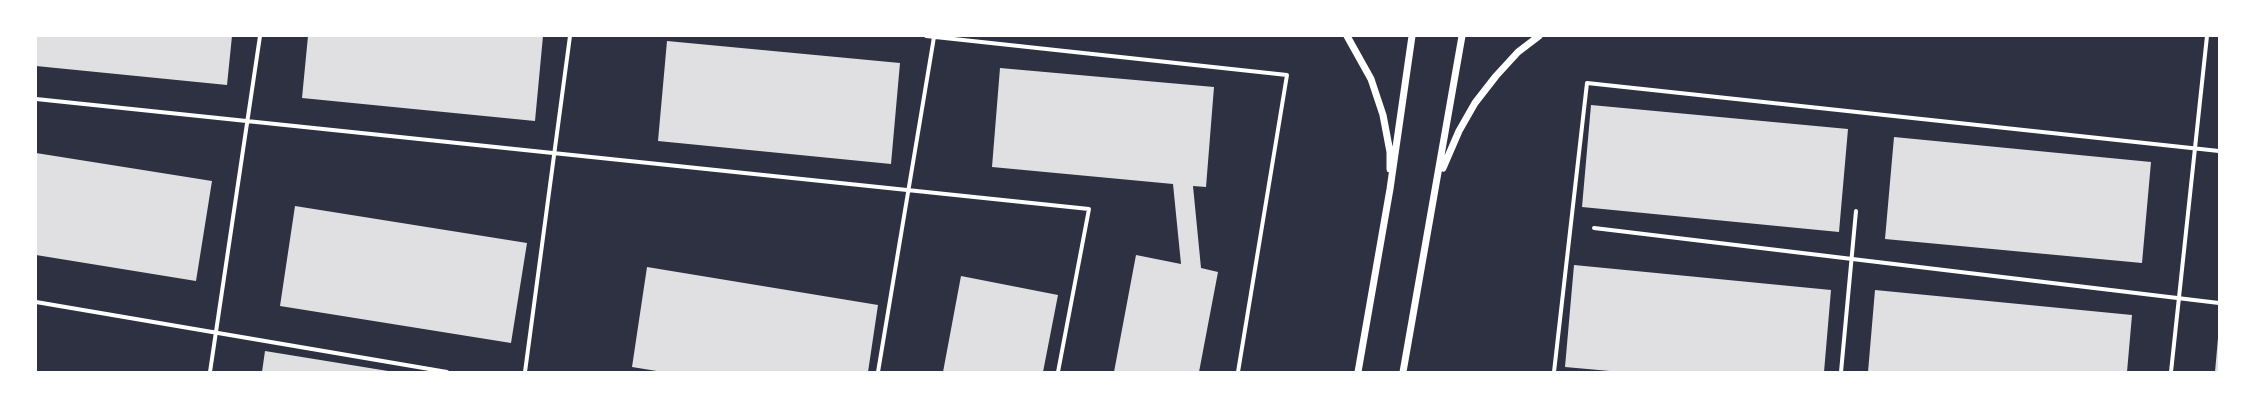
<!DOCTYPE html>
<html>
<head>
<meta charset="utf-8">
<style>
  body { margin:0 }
  #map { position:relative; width:2255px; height:408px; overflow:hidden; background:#2d3142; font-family:"Asap Condensed",sans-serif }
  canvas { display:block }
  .frame { position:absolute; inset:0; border:37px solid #fff; pointer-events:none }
</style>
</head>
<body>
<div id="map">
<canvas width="2255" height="408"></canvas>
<div class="frame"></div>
</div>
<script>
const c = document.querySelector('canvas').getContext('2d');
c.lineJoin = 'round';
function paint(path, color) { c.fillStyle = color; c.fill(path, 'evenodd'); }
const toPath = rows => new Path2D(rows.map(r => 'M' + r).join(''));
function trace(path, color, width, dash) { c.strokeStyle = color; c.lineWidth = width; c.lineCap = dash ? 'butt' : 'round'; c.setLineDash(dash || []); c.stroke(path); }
const building = toPath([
  [36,36,232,36,227,85,36,66],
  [308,36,543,36,535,121,302,98],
  [667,41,900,63,891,164,658,141],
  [1000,68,1214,87,1206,187,1193,186,1201,268,1218,272,1199,372,1114,372,1136,255,1181,264,1173,184,992,167],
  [1591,105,1848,129,1839,232,1582,207],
  [1894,137,2151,162,2142,263,1885,239],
  [36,153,212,181,196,281,36,255],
  [295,206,527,243,511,343,280,306],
  [1574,265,1831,290,1824,372,1621,372,1565,367],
  [647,267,878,305,868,372,663,372,632,367],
  [961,276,1058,295,1043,372,943,372],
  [1875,290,2132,315,2127,372,1868,372],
  [2218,338,2219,372,2215,372],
  [265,351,388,371,388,372,262,372]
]);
const minor = toPath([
  [926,36,1287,75,1238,372],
  [36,99,1089,209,1058,372],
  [1594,228,2219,303],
  [36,302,447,372],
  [210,372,260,36],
  [525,372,570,36],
  [878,372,934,37],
  [1554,372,1587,83,2219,151],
  [1841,372,1856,211],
  [2171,372,2207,36]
]);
const tertiary = toPath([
  [1347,36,1371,79,1383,115,1390,152,1390,169],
  [1443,168,1459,131,1475,103,1496,76,1518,52,1539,36],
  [1358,372,1390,189,1412,36],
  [1403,372,1462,36]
]);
paint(building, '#e0e0e3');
trace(minor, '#fff', 4);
trace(tertiary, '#fff', 7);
</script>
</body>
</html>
